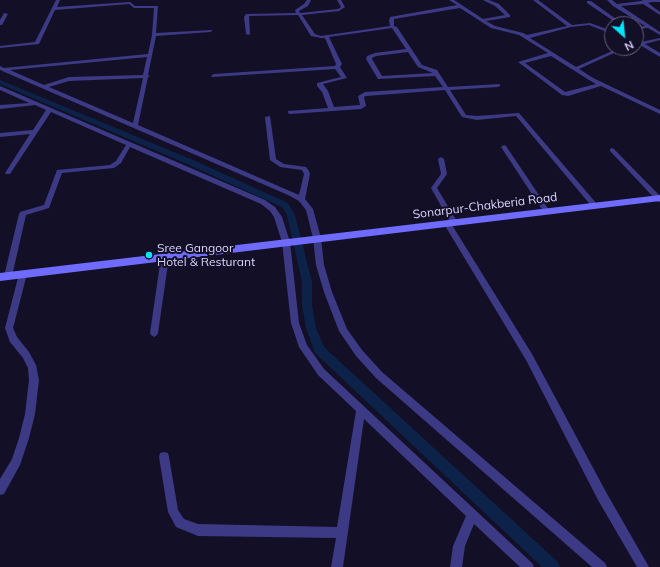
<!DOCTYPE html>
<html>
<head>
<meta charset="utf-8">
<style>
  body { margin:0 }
  #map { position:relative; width:660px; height:567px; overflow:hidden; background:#130f26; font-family:Mulish,sans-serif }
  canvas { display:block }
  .north { position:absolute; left:604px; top:16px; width:40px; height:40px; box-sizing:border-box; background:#130f26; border:1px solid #625e7d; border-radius:50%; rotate:153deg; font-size:11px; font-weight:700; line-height:16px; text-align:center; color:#d9d4ff }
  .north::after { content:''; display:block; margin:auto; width:14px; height:18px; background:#00e5ff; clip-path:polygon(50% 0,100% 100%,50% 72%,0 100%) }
</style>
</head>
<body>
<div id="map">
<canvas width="660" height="567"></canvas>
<div class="north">N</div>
</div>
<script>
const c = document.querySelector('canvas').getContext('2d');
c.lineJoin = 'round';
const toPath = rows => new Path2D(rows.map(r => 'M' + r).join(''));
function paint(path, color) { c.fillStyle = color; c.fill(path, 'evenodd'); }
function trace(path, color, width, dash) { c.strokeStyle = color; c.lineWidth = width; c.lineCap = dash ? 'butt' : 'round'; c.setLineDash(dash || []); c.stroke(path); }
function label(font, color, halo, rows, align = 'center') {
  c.font = font + ' Mulish,sans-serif'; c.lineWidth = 4; c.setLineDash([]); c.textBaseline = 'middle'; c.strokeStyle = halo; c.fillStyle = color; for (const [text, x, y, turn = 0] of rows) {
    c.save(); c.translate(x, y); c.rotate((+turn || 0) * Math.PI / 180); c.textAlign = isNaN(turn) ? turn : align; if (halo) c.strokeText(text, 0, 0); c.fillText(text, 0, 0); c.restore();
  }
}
const canal = toPath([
  [0,80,193,160,288,203,295,215,312,282,312,305,316,328,324,347,558,562,560,567,542,567,315,353,306,328,302,305,302,282,287,215,282,207,187,164,0,84,0,80]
]);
const minor = toPath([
  [56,0,60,0,57,7,130,2,135,6,158,6,156,33,212,30,212,31,210,32,156,36,148,75,150,76,148,77,138,125,299,195,304,174,302,170,280,167,270,160,265,117,270,116,276,159,284,164,306,167,309,171,310,174,305,199,313,209,321,238,324,265,332,292,347,329,362,350,382,372,605,563,607,567,592,567,376,378,356,356,339,331,324,292,316,265,313,238,306,210,299,201,288,195,0,70,0,66,4,68,148,54,152,35,154,8,134,8,129,4,55,10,39,44,0,48,0,46,35,42,56,0],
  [147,57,143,75,69,77,44,85,10,70,147,57],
  [143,78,133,123,49,87,69,81,143,78],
  [307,0,311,0,308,6,299,11,300,13,338,9,341,7,337,0,341,0,345,7,339,11,302,15,315,34,321,36,390,26,389,21,390,17,457,5,449,0,454,0,483,19,505,15,495,6,483,0,489,0,499,4,510,15,510,17,486,21,495,26,523,33,527,35,567,26,533,0,538,0,572,25,590,23,612,31,612,34,589,25,571,27,530,38,576,67,619,48,625,48,579,69,593,78,660,110,660,114,601,86,568,96,562,95,518,62,548,53,519,35,491,28,460,8,394,19,394,26,397,27,422,65,437,70,448,87,500,84,500,86,498,87,450,90,466,115,477,116,519,113,597,204,598,206,595,208,593,208,516,116,477,120,462,117,445,90,366,96,364,97,366,106,361,109,290,114,288,113,288,111,328,108,322,92,317,86,317,83,341,77,335,69,212,77,211,76,214,74,335,66,336,64,325,38,321,38,311,36,298,15,249,16,250,34,248,35,246,34,244,17,246,14,296,13,295,10,304,4,307,0],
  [392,28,406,49,375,53,367,56,366,59,378,79,435,76,443,87,365,92,358,96,360,105,334,107,328,91,323,84,347,78,340,67,342,64,329,37,392,28],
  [408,52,418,67,433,73,382,76,372,59,372,58,376,56,408,52],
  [551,56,589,80,596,84,565,92,525,63,551,56],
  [607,0,612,0,617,4,641,1,643,0,660,0,660,2,652,2,648,3,660,12,660,15,643,4,621,6,660,32,660,35,648,28,636,29,636,27,645,26,613,6,607,0],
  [587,1,591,1,623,24,618,24,587,3,587,1],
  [4,13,8,14,2,25,0,25,0,20,4,13],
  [660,38,660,40,645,44,660,53,660,57,640,45,636,45,636,43,660,38],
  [0,86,265,200,275,207,282,217,290,242,299,323,307,345,324,369,532,563,534,567,520,567,474,524,465,546,462,567,450,567,453,546,466,516,364,419,343,567,331,567,336,538,198,536,176,527,168,512,159,457,160,453,164,452,168,453,169,457,178,510,184,519,198,524,337,527,356,411,318,375,299,347,291,323,282,242,274,217,270,211,261,204,130,147,121,163,114,168,62,173,49,208,26,215,12,276,8,279,5,278,4,276,19,214,20,212,44,205,57,170,110,165,116,161,126,145,51,112,10,174,6,174,5,173,30,134,0,137,0,133,33,130,46,110,35,105,0,109,0,105,29,103,0,90,0,86],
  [504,145,506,146,549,210,551,212,549,214,545,214,501,147,504,145],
  [612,148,614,149,660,196,660,202,658,202,610,151,610,149,612,148],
  [441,157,444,159,447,174,437,188,458,223,457,225,452,225,532,354,606,492,649,567,637,567,598,500,526,360,444,224,445,222,450,222,431,188,441,174,438,159,441,157],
  [165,254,169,257,158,333,157,335,154,337,151,335,150,333,161,257,165,254],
  [23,271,27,274,13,328,17,337,29,352,36,365,39,380,35,414,29,438,20,465,4,494,0,495,0,479,12,459,19,438,25,414,29,380,28,368,23,358,10,342,5,328,19,274,23,271]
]);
const secondary = toPath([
  [660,195,660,201,0,281,0,273,660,195]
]);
const markers = [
  [149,255,4,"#00e5ff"]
];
const streetNames = [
  ["Sonarpur-Chakberia Road",485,206,-7]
];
const poiNames = [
  ["Sree Gangoor",157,248],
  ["Hotel & Resturant",157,262]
];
paint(canal, '#0c2248');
paint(minor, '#3d3a85');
paint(secondary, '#6f6bff');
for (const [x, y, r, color] of markers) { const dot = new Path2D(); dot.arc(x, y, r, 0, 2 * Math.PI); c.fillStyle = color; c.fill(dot); trace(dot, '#130f26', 1.5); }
label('12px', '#d9d4ff', '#130f26', streetNames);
label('12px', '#d9d4ff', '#130f26', poiNames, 'left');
</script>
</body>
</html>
